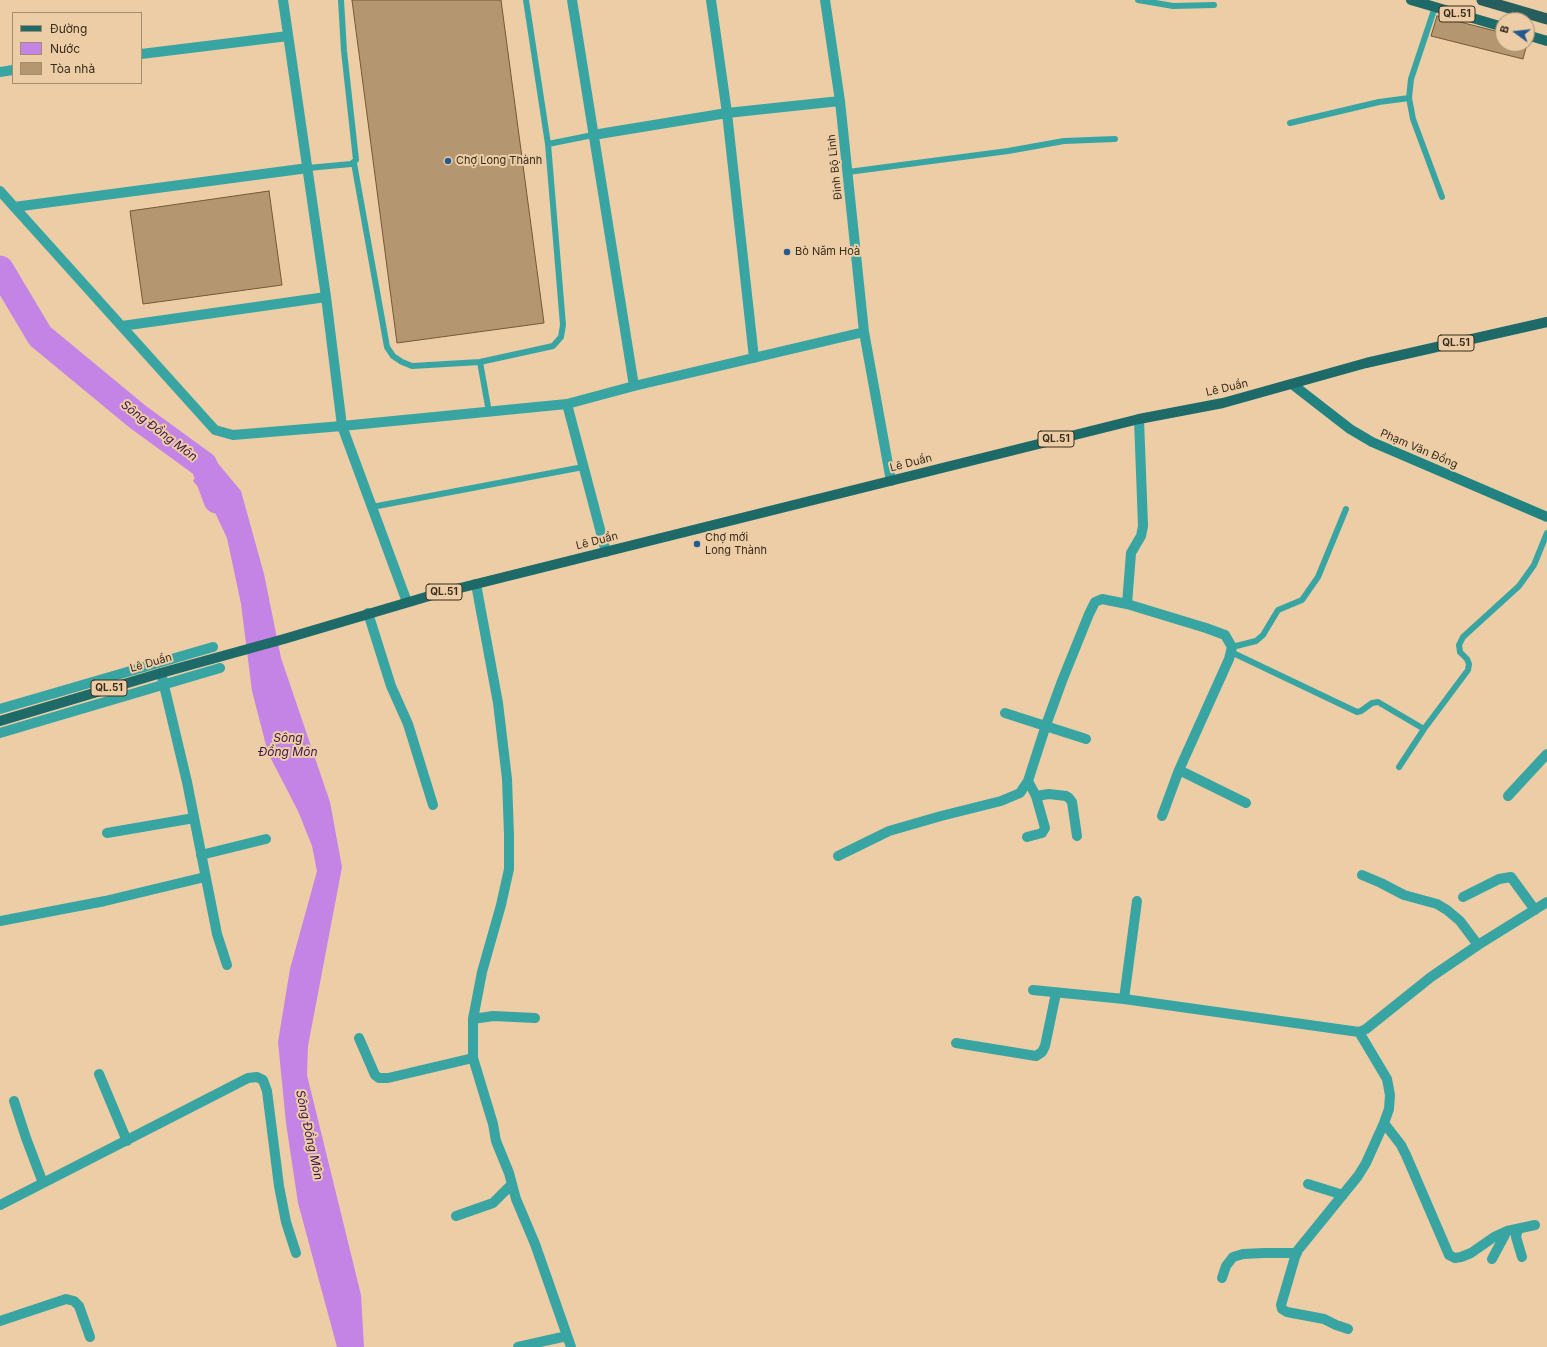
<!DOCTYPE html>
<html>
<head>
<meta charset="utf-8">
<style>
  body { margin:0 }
  #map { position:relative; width:1547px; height:1347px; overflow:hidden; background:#eccda6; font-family:Inter,sans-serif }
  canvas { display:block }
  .legend { position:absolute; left:12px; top:12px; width:130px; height:72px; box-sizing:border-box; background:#eccda6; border:1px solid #a48d6f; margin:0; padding:5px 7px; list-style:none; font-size:12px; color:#382c1d }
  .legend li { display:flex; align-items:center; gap:8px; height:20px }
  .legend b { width:20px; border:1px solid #a48d6f }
  .north { position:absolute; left:1495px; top:12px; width:40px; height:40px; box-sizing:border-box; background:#eccda6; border:1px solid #a48d6f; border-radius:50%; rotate:285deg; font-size:11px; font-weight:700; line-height:16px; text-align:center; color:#382c1d }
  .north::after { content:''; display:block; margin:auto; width:14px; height:18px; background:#255991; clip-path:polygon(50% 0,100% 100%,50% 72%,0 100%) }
</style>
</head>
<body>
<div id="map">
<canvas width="1547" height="1347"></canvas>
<ul class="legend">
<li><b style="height:5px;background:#1d6a68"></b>Đường</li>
<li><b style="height:11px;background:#c484e6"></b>Nước</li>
<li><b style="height:11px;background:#b49771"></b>Tòa nhà</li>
</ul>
<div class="north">B</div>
</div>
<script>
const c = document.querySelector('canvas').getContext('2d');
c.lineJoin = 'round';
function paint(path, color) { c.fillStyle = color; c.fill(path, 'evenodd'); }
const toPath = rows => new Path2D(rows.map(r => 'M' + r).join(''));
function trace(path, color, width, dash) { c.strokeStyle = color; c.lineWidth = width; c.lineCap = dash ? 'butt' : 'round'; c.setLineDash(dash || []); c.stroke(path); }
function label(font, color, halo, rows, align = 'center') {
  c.font = font + ' Inter,sans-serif'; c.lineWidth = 4; c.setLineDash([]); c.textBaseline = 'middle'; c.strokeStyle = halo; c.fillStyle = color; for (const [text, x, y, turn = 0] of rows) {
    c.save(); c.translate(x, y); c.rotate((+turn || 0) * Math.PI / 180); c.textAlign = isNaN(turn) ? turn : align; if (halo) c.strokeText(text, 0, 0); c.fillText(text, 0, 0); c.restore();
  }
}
const water = toPath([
  [211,455,241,491,264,574,281,658,330,802,342,867,308,1046,307,1075,361,1295,364,1347,337,1347,298,1203,286,1123,278,1042,290,969,317,871,312,846,298,811,268,753,252,691,241,604,227,538,209,500,193,481]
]);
const river = toPath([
  [0,269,40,336,138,417,204,465,217,500]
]);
const building = toPath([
  [352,0,501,0,544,323,397,343,352,0],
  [1437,16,1503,33,1503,44,1527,44,1523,59,1431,36,1437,16],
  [269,191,282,285,143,304,130,211,269,191]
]);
const service = toPath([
  [1138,0,1173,6,1214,5],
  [1435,7,1411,79,1409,98,1413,119,1442,197],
  [1290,123,1379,102,1409,98],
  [548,144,593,135],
  [354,163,387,347,393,356,402,362,412,366,480,362,553,346,561,337,563,325,548,144,526,0],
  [308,168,351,164,356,160,344,51,341,0],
  [848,172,1008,151,1064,141,1115,139],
  [480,362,489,412],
  [372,507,583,467],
  [1232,647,1256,641,1263,635,1278,610,1302,600,1318,577,1346,509],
  [1231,652,1357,712,1361,711,1372,703,1378,702,1424,729],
  [1399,767,1424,729,1468,670,1469,664,1467,659,1460,652,1459,645,1463,637,1519,586,1534,565,1547,533]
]);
const minor = toPath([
  [283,0,326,297,342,426,407,602],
  [572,0,634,386],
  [711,0,727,113,754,358],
  [825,0,840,101,864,332,891,481],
  [141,54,288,36],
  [0,72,13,70],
  [593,135,727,113,840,101],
  [0,191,215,430,233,435,342,426,567,404,634,386,864,332],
  [14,207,308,168],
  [122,326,326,297],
  [567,404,606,552],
  [476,584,498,703,507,779,509,835,509,869,501,905,482,972,473,1019,473,1058,493,1124,496,1141,509,1173,516,1199,535,1244,571,1347],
  [1127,604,1206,628,1225,635,1232,647,1229,659,1179,770,1162,816],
  [368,613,391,686,408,724,433,805],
  [161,673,187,782,217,934,227,965],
  [0,709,213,647],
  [1005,713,1086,739],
  [0,733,220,668],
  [1179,770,1246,803],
  [1036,796,1049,794,1066,796,1069,798,1072,802,1077,836],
  [1508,796,1547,754],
  [107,833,194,818],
  [1027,837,1042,833,1045,828,1036,796,1028,781],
  [201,855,266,839],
  [838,856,889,831,941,816,1001,801,1020,793,1028,781,1046,725,1062,681,1089,614,1095,602,1102,599,1127,604,1131,553,1141,536,1143,526,1139,419],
  [1362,875,1381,883,1404,895,1437,904,1447,910,1460,921,1478,945],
  [1463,897,1499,879,1511,877,1535,910],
  [0,921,105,901,205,877],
  [1033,990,1124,999,1359,1032,1366,1029,1431,977,1478,945,1547,902],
  [1124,999,1137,901],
  [473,1019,493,1016,535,1018],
  [359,1038,375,1075,379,1078,388,1078,473,1058],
  [956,1043,1036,1056,1042,1052,1045,1046,1056,993],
  [99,1074,127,1141],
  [14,1101,26,1138,43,1183],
  [1384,1123,1401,1145,1406,1155,1449,1255,1455,1258,1461,1257,1471,1253,1494,1237,1507,1231,1535,1225],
  [1308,1184,1343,1195],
  [0,1205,248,1078,257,1077,263,1080,267,1091,279,1186,286,1222,296,1253],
  [456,1216,493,1203,512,1184],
  [1518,1229,1516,1237,1522,1257],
  [1492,1259,1507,1231],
  [1222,1278,1226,1266,1233,1257,1243,1254,1264,1253,1297,1253],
  [0,1321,66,1299,74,1301,79,1306,90,1337],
  [1348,1329,1336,1325,1324,1319,1287,1312,1282,1309,1281,1305,1295,1257,1298,1250,1358,1176,1366,1163,1384,1123,1389,1109,1390,1095,1387,1079,1359,1032],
  [518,1347,567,1336]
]);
const secondary = toPath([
  [1292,384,1350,429,1372,442,1547,517]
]);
const primary = toPath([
  [1411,0,1503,27],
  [1527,35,1547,41],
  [0,721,161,673,284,639,436,594,1139,419,1223,403,1366,363,1547,322]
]);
const trunk = toPath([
  [1482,0,1547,19]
]);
const markers = [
  [448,161,4,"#255991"],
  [787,252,4,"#255991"],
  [697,544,4,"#255991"]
];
const shields = [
  [1457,14,36],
  [1456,343,36],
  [1056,439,36],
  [444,592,36],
  [109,688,36]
];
const shieldNames = [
  ["QL.51",1457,14],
  ["QL.51",1456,343],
  ["QL.51",1056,439],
  ["QL.51",444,592],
  ["QL.51",109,688]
];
const poiNames = [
  ["Chợ Long Thành",456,161],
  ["Bò Năm Hoà",795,252],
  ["Chợ mới",705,538],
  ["Long Thành",705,551]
];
const streetNames = [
  ["Đinh Bộ Lĩnh",835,167,-96],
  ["Lê Duẩn",1227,388,-13],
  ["Phạm Văn Đồng",1419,449,23],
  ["Lê Duẩn",911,463,-14],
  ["Lê Duẩn",597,541,-14],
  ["Lê Duẩn",151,663,-16]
];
const waterNames = [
  ["Sông Đồng Môn",159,431,37],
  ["Sông",288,738],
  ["Đồng Môn",288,752],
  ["Sông Đồng Môn",309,1135,78]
];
paint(water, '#c484e6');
trace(river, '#c484e6', 27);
paint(building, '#b49771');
trace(building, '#745935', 1);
trace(service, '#39a5a2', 6);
trace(minor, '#39a5a2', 10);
trace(secondary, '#208381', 10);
trace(primary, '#1d6a68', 10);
trace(trunk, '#255e5c', 11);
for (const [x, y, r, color] of markers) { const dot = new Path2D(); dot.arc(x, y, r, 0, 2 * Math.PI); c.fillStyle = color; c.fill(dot); trace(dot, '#eccda6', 1.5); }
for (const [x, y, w] of shields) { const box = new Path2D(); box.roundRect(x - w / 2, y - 8, w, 16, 3); c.fillStyle = '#eccda6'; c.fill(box); trace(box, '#382c1d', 1); }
label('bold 10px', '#382c1d', null, shieldNames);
label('11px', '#382c1d', '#eccda6', poiNames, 'left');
label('11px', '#382c1d', '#eccda6', streetNames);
label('italic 12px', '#3b114e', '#eccda6', waterNames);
</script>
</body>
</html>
